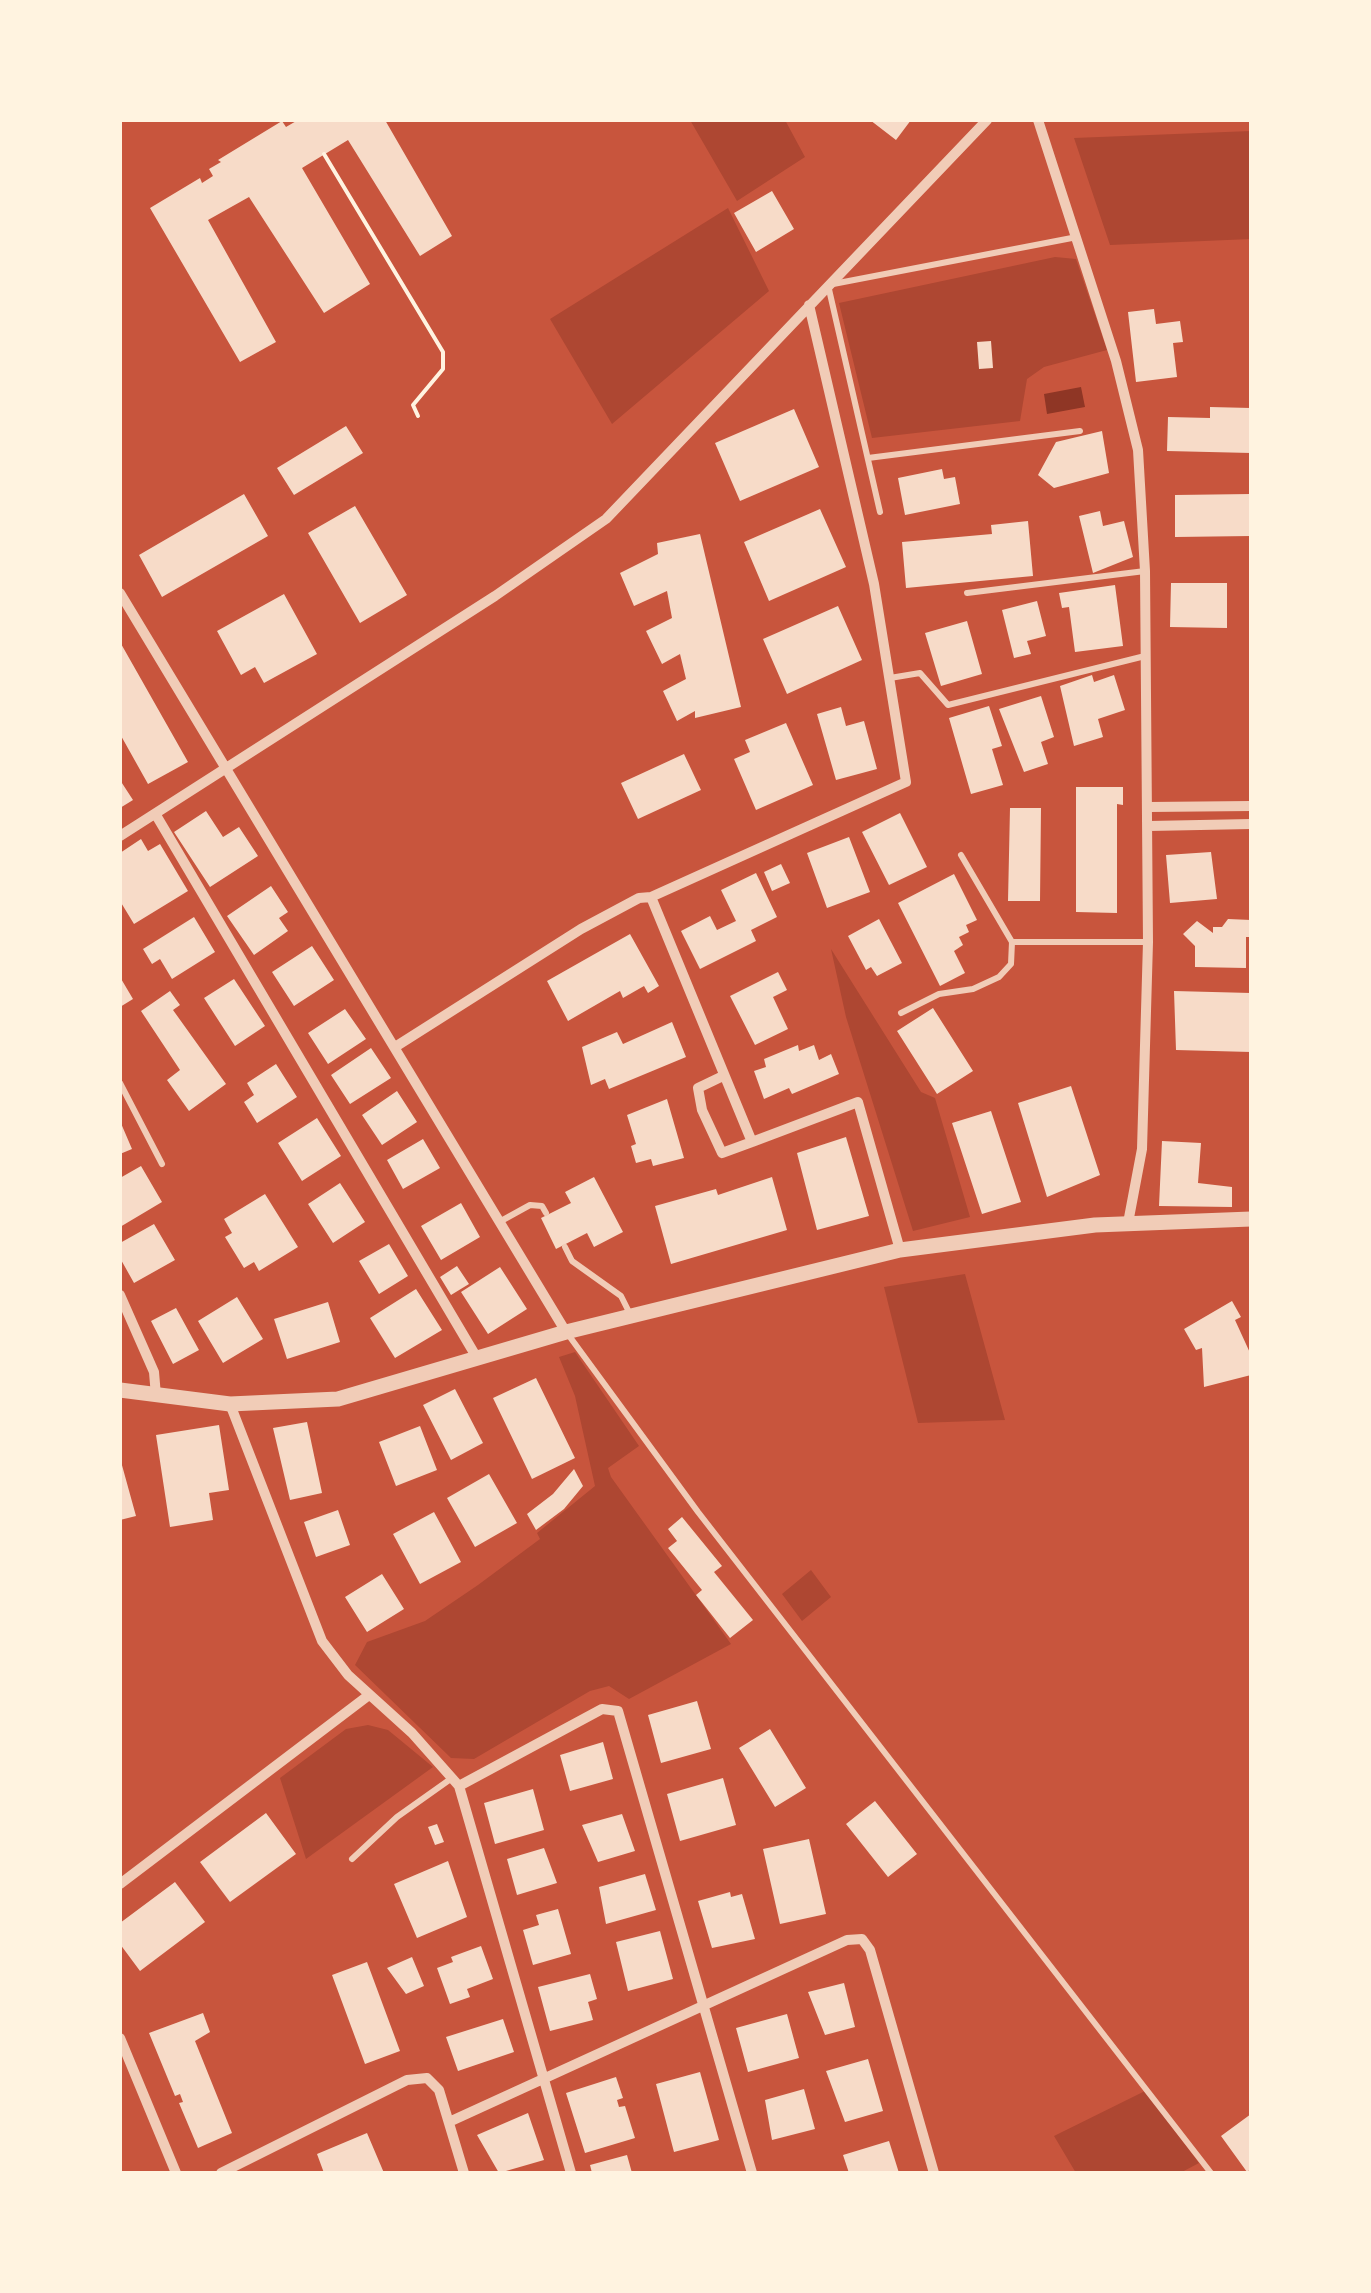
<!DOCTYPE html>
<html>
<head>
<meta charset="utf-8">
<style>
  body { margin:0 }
  #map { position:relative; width:1371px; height:2293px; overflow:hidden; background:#c8553d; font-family:"PT Sans",sans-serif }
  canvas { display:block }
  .frame { position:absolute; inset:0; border:122px solid #fff3e0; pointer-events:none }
</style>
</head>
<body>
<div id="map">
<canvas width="1371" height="2293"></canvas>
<div class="frame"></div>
</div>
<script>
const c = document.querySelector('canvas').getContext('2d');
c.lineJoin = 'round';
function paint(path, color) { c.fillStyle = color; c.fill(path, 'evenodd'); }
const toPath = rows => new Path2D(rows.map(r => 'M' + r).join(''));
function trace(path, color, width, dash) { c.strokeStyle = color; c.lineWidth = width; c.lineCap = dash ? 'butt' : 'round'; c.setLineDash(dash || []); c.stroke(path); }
const green = toPath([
  [690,120,785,120,805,157,737,201],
  [1251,131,1251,239,1110,245,1074,138],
  [728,208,769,291,612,424,550,319],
  [1055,257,1076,259,1107,350,1044,367,1027,379,1020,421,872,438,839,303],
  [831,949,921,1092,935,1098,970,1217,913,1231,846,1017],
  [965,1274,1005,1420,918,1423,884,1287],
  [575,1352,639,1446,608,1468,611,1477,731,1644,629,1699,609,1686,590,1691,474,1759,451,1758,355,1665,367,1642,425,1621,478,1585,540,1539,537,1533,595,1486,575,1396,559,1357],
  [811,1570,831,1597,802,1621,782,1594],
  [368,1725,388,1730,433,1767,306,1859,280,1778,346,1729],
  [1145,2091,1199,2163,1180,2173,1076,2173,1054,2136]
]);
const water = toPath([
  [1081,387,1085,407,1047,414,1044,394]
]);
const building = toPath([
  [298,120,385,120,452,236,420,256,348,140,302,168,370,284,324,313,249,197,208,220,276,342,240,362,150,208,200,178,202,183,213,176,209,169,221,162,218,160,282,121,286,127],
  [870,120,911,120,896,140],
  [772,191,794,229,756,252,734,213],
  [1154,309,1156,324,1180,321,1183,342,1173,343,1177,377,1136,382,1128,312],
  [991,341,993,368,979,369,977,342],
  [1210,407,1251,408,1251,453,1167,451,1168,417,1210,418],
  [794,409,819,467,740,501,715,443],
  [346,426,363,453,294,495,277,468],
  [1102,431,1109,473,1054,488,1038,475,1056,442],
  [942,469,944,479,955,477,960,504,905,515,898,478],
  [244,494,268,536,162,597,139,555],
  [1251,494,1251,536,1175,537,1175,495],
  [355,506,407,595,360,623,308,533],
  [820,509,846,567,769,601,744,542],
  [1100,511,1103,526,1124,521,1133,557,1093,573,1079,516],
  [1028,521,1033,576,906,588,902,542,992,534,991,525],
  [700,534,741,707,695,718,695,711,677,721,663,691,686,679,680,654,662,664,646,631,672,618,667,591,634,606,620,573,658,554,657,543],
  [1171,583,1227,583,1227,628,1170,627],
  [1115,585,1123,646,1075,652,1069,607,1062,608,1059,593],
  [284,594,317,654,264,683,255,667,241,675,217,631],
  [1037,601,1046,636,1027,641,1031,654,1014,658,1002,610],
  [838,606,862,660,787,694,763,639],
  [967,621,982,674,941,686,925,633],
  [120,642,188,762,148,784,120,734],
  [1092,675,1094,682,1114,675,1125,710,1098,719,1103,737,1074,746,1060,686],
  [1041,696,1054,737,1041,742,1048,764,1024,772,999,709],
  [989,706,1002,746,992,749,1003,785,971,794,949,718],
  [841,707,846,726,864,721,877,769,836,780,817,714],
  [786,723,813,785,756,810,734,759,750,752,745,740],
  [684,754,701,790,638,819,621,783],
  [120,780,133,800,120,808],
  [1076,787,1123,787,1123,805,1117,804,1117,913,1076,912],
  [1010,808,1041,808,1040,901,1008,901],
  [206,811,223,837,239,827,258,856,210,887,174,832],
  [900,813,927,867,889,885,862,832],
  [849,837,870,892,827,908,807,853],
  [141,839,148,851,160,844,188,891,134,924,120,901,120,853],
  [1211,852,1217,899,1170,903,1166,855],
  [781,864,790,883,772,891,764,872],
  [756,873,777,917,751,930,756,941,700,969,681,931,710,916,717,930,736,921,721,890],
  [954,874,977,920,966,925,969,932,959,937,963,945,954,951,965,973,940,986,898,903],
  [271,886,288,912,279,918,288,931,254,955,227,916],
  [194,917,215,952,172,979,160,959,152,964,143,949],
  [879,919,902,963,877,976,871,967,866,970,848,936],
  [1228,919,1251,920,1251,937,1246,937,1246,968,1195,967,1195,946,1183,934,1197,921,1213,933,1213,927,1222,927],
  [630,934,659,986,648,993,644,986,623,998,620,991,568,1021,547,981],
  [312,946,334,980,294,1006,272,972],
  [778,972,787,990,773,997,788,1029,755,1045,730,996],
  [120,977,133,999,120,1007],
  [234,979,265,1026,235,1046,204,998],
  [170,991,180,1005,173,1010,226,1084,189,1111,167,1080,180,1070,141,1011],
  [1174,991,1251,993,1251,1052,1176,1050],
  [933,1008,973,1071,937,1094,897,1031],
  [345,1009,366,1039,328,1064,308,1033],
  [672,1022,686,1057,609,1089,605,1079,591,1085,582,1047,617,1032,623,1044],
  [798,1045,799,1051,814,1045,819,1060,831,1054,839,1074,792,1094,789,1088,764,1099,754,1071,766,1067,764,1059],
  [371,1048,391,1078,350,1104,331,1075],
  [276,1064,297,1097,257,1123,244,1102,254,1095,247,1083],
  [1071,1086,1100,1175,1047,1197,1018,1103],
  [397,1091,417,1122,382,1145,362,1115],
  [667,1099,684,1158,653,1166,651,1159,636,1163,631,1146,636,1144,627,1115],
  [991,1111,1021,1202,982,1214,952,1123],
  [317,1118,341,1156,302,1181,278,1143],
  [120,1121,132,1149,120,1154],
  [846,1137,869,1216,817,1230,797,1153],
  [423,1139,440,1168,403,1189,387,1160],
  [1162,1141,1201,1143,1198,1183,1232,1187,1232,1207,1159,1206],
  [141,1166,162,1202,120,1227,120,1178],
  [594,1177,623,1232,594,1247,587,1233,556,1249,541,1218,571,1203,565,1192],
  [772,1177,787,1230,671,1264,655,1206,716,1189,718,1195],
  [340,1183,365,1222,333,1243,308,1204],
  [265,1194,298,1247,259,1271,254,1262,244,1268,225,1237,232,1233,224,1219],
  [461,1203,480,1237,441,1260,421,1226],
  [154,1224,175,1260,134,1283,120,1258,120,1243],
  [389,1244,408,1276,379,1294,359,1261],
  [457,1266,469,1284,451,1295,440,1277],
  [500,1267,527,1309,488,1334,461,1292],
  [416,1289,442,1330,395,1358,370,1318],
  [237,1297,263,1339,223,1363,198,1321],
  [1232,1301,1241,1317,1235,1320,1251,1355,1251,1375,1204,1387,1202,1348,1196,1350,1184,1329],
  [328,1302,340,1342,287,1359,274,1319],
  [176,1308,199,1350,173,1364,151,1321],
  [536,1378,575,1458,532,1479,493,1398],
  [455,1389,483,1443,451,1460,423,1405],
  [307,1422,322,1493,290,1500,273,1428],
  [219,1425,229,1490,209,1493,213,1520,170,1527,156,1435],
  [420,1426,437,1470,396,1486,379,1442],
  [120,1458,136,1516,120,1520],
  [574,1469,583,1486,564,1509,536,1530,527,1514,553,1494],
  [489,1474,517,1523,475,1547,447,1498],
  [338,1510,350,1545,316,1557,304,1522],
  [434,1512,461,1562,420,1584,393,1534],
  [682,1517,722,1566,714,1572,753,1620,730,1638,696,1595,702,1590,668,1548,677,1541,668,1529],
  [382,1574,404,1609,367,1632,345,1597],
  [697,1701,711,1749,661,1763,648,1715],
  [770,1729,806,1788,775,1807,739,1748],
  [603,1742,613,1779,570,1791,560,1755],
  [723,1778,736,1825,680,1841,667,1794],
  [533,1789,544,1830,495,1844,484,1803],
  [875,1801,917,1854,888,1877,846,1824],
  [266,1813,296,1854,230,1902,200,1862],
  [622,1814,635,1851,598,1862,582,1825],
  [437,1824,444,1842,435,1845,428,1827],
  [809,1839,826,1914,780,1924,763,1849],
  [544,1848,557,1883,517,1895,507,1859],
  [448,1861,467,1917,417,1938,394,1884],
  [645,1874,656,1910,606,1924,599,1887],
  [175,1882,205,1922,140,1971,120,1944,120,1923],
  [730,1892,731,1897,742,1894,755,1939,712,1948,698,1901],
  [558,1909,571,1954,533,1965,523,1930,539,1925,536,1915],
  [660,1931,673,1979,628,1991,616,1942],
  [481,1946,493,1979,467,1989,470,1997,450,2004,437,1968,453,1962,451,1957],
  [412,1957,424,1986,406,1994,387,1968],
  [367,1962,400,2051,365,2064,332,1975],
  [590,1974,597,1999,588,2002,593,2020,550,2031,538,1987],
  [844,1983,855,2027,825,2035,808,1992],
  [203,2013,210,2032,195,2041,232,2133,198,2148,179,2103,183,2102,180,2094,175,2096,149,2033],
  [787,2014,799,2058,748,2072,736,2028],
  [503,2019,514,2052,458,2071,446,2037],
  [868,2059,883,2111,845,2122,826,2071],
  [700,2072,719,2140,674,2152,656,2084],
  [616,2077,623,2098,617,2100,619,2107,625,2106,635,2138,585,2153,566,2093],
  [804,2089,815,2129,772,2140,765,2100],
  [528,2113,544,2160,499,2173,477,2135],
  [1251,2114,1251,2169,1247,2172,1221,2136],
  [367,2133,384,2173,324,2173,317,2154],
  [889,2141,899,2173,849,2173,843,2155],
  [627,2155,632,2173,592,2173,590,2165]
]);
const path = toPath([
  [324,154,443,352,443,369,413,405,418,416]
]);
const service = toPath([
  [868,458,1080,431],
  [880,512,828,285,1077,237],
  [967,593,1145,571],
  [890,678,920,673,948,705,1145,656],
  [1012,942,1148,942],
  [901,1013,939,994,973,989,999,977,1011,964,1012,942,961,855],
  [120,1083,162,1164],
  [501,1221,530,1205,542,1206,546,1213],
  [565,1247,572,1261,621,1296,631,1316],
  [567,1333,698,1512,1211,2173],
  [352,1859,397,1817,452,1778]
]);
const minor = toPath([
  [1038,120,1116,361,1138,450,1145,571,1148,942,1142,1149,1128,1223],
  [120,593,566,1332],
  [1149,807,1251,806],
  [156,815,477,1358],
  [1149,826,1251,824],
  [120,836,495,596,606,519,987,120],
  [651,897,752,1142,722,1153,702,1110,698,1088,723,1076],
  [395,1047,581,929,639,898,651,897,906,782,874,584,809,305],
  [752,1142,858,1102,900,1250],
  [120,1295,154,1372,156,1396],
  [230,1404,322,1641,348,1675,412,1733,459,1786,571,2173],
  [459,1786,602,1709,618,1711,752,2173],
  [120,1884,369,1695],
  [120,2038,176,2173],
  [449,2122,847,1940,862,1939,870,1950,934,2173],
  [221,2173,407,2080,427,2078,439,2090,464,2173]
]);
const tertiary = toPath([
  [120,1390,230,1404,338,1399,566,1332,900,1250,1095,1225,1251,1219]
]);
paint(green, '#ae4732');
paint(water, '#8f3625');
paint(building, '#f7dbc8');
trace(path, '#fff3e0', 4);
trace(service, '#f1ccb7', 6);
trace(minor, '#f1ccb7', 10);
trace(tertiary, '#f1ccb7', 15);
</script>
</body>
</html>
